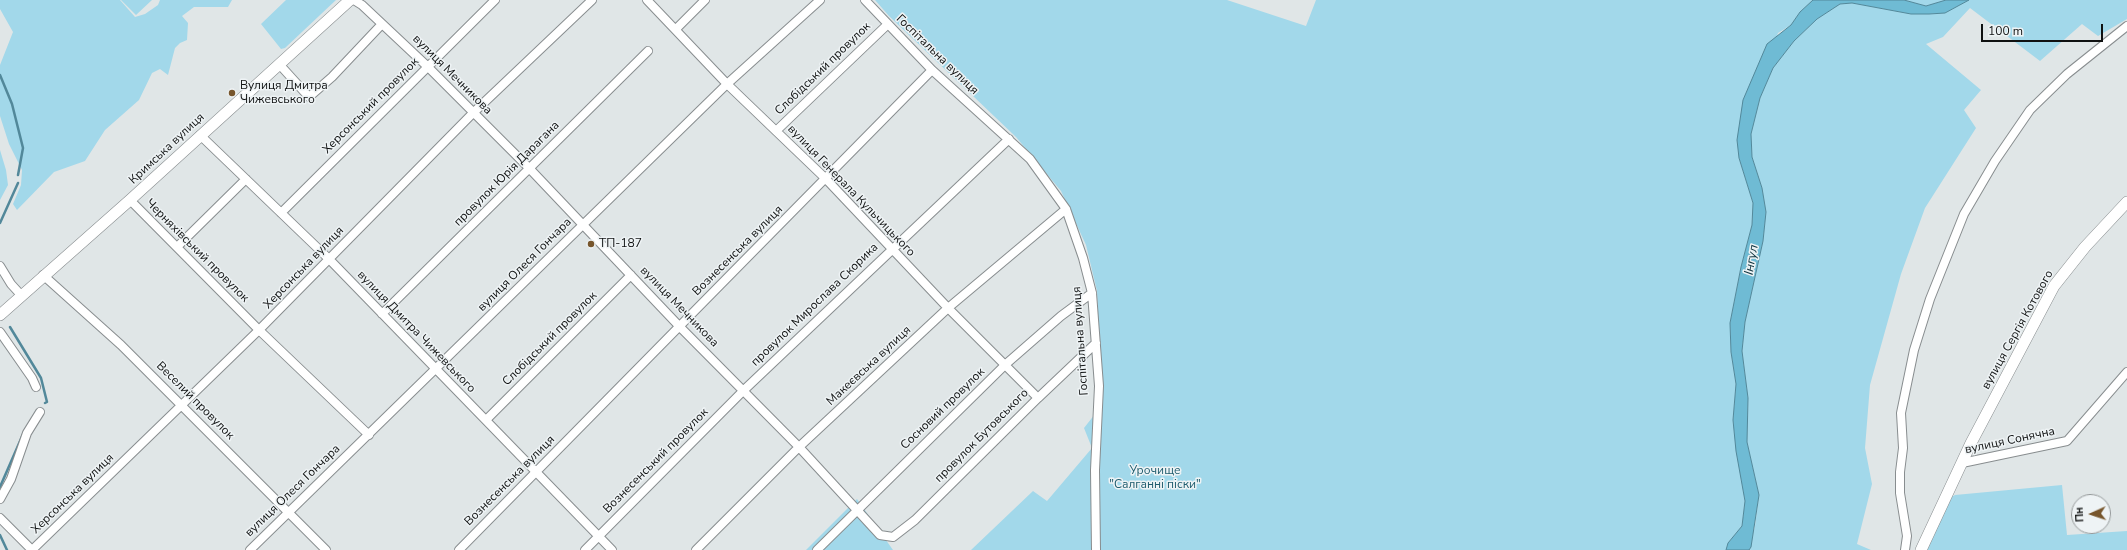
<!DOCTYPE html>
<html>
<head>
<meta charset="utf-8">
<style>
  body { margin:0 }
  #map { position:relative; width:2127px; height:550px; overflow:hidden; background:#e0e6e7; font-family:"Nunito Sans",sans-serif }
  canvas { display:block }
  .north { position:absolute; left:2071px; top:494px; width:40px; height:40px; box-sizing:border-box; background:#eef3f5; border:1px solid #95999a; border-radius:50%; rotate:267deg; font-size:11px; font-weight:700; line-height:16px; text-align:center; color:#0f1111 }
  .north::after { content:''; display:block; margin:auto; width:14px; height:18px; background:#77562d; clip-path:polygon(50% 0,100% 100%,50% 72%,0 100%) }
  .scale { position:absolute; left:1981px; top:24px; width:122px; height:18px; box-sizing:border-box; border:2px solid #0f1111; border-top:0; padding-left:5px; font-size:12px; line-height:14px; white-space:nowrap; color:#0f1111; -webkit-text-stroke:3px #eef3f5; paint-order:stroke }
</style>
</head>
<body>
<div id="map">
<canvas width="2127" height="550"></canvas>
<div class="north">Пн</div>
<div class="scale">100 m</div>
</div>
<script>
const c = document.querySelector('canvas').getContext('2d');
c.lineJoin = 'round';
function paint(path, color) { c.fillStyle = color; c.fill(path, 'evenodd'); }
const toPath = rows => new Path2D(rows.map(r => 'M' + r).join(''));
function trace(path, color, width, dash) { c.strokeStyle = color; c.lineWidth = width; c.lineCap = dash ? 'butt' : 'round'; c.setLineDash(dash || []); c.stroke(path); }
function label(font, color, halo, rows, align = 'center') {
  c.font = font + ' "Nunito Sans",sans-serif'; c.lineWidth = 3; c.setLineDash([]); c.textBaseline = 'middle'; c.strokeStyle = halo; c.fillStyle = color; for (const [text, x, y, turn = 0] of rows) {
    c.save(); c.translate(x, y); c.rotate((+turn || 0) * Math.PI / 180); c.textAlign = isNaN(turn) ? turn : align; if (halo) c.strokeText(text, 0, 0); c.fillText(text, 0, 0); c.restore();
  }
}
const green = toPath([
  [0,0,120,0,135,17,145,14,158,5,160,0,232,0,228,7,194,7,182,16,188,23,187,40,180,43,175,48,168,75,160,69,152,73,139,100,105,130,85,161,54,172,17,210,13,204,21,185,22,170,9,144,0,116,0,65,13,32,0,9],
  [121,0,152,0,136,15],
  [286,0,336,0,285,48,281,49,261,24],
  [875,0,1227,0,1306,26,1316,0,1813,0,1800,12,1791,25,1778,33,1739,158,1753,203,1752,225,1741,267,1730,323,1731,352,1736,384,1733,420,1745,501,1742,526,1728,543,1726,550,971,550,1033,491,1047,501,1092,448,1084,428,1095,414,1099,346,1097,291,1086,245,1061,191,1016,137,889,16],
  [1904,0,1946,0,1926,6],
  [1969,0,2127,0,2127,19,2098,36,2082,24,2040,61,1970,8,1943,37,1926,44,1981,90,1964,110,1976,128,1925,208,1901,274,1870,385,1865,448,1872,484,1857,544,1871,550,1749,550,1755,526,1759,495,1747,442,1748,398,1742,351,1745,322,1763,241,1766,212,1762,188,1752,157,1751,134,1760,98,1773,68,1794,41,1817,19,1840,4,1852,3,1911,14,1929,14,1945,13],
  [0,150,6,170,8,185,0,200],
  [2062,485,2067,535,2127,531,2127,550,1926,550,1948,499,1955,495],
  [857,499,893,550,806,550]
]);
const water = toPath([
  [1813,0,1904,0,1926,6,1946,0,1969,0,1945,13,1929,14,1911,14,1852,3,1840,4,1817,19,1794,41,1773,68,1760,98,1751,134,1752,157,1762,188,1766,212,1763,241,1745,322,1742,351,1748,398,1747,442,1759,495,1751,547,1749,550,1726,550,1728,543,1742,526,1745,501,1736,451,1733,420,1736,384,1731,352,1730,323,1741,267,1752,225,1753,203,1739,158,1737,140,1743,100,1767,44,1791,25,1800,12,1813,0]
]);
const stream = toPath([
  [0,75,12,104,23,148,18,175],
  [0,223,18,183],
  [10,327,41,378,47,402,45,403],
  [0,487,24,432],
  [0,535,7,550]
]);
const street = toPath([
  [354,0,362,5,428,67,529,168,680,327,799,447,880,535,893,537,915,520,1038,398,1096,343],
  [647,0,727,84,826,179,948,308,1038,398],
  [865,0,932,70,1030,159,1066,209,1083,258,1092,293,1099,386,1095,470,1096,550],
  [676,29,705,0],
  [279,64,309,97,332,77,382,24],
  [776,131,888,24],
  [200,135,329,259,612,550],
  [130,200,259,330,369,435],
  [281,213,495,0],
  [177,247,246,179],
  [0,266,11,284,21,295],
  [43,275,121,345,326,550],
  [382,314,648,51],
  [0,332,32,378,36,387],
  [486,420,631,275],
  [1962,463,2067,441,2127,372],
  [0,499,11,479,27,433,40,412],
  [0,518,32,550],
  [32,550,259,330,473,113,592,0],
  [250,550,727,84,820,0],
  [459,550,932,70],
  [585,550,744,390,1009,139],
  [696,550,799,447,948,308,1066,209],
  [817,550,1006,364,1061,316,1092,293],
  [1905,550,1907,536,1900,493,1900,472,1903,448,1901,413,1914,350,1930,299,1964,214,1995,161,2030,110,2067,74,2127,26]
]);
const secondary = toPath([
  [0,315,130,200,350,0],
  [1921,550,1971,443,2054,286,2085,247,2127,202]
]);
const markers = [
  [232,93,4,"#77562d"],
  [591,244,4,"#77562d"]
];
const streetNames = [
  ["Госпітальна вулиця",937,55,44],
  ["Слобідський провулок",823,69,-44],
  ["вулиця Мечникова",452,75,45],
  ["Херсонський провулок",371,106,-45],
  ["Кримська вулиця",167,149,-43],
  ["провулок Юрія Дарагана",507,174,-45],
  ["вулиця Генерала Кульчицького",851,191,46],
  ["Черняхівський провулок",197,251,45],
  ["Вознесенська вулиця",738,251,-45],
  ["вулиця Олеся Гончара",525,265,-45],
  ["Херсонська вулиця",304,268,-46],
  ["провулок Мирослава Скорика",815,305,-44],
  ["вулиця Мечникова",679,307,46],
  ["вулиця Сергія Котового",2018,330,-61],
  ["вулиця Дмитра Чижевського",416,332,46],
  ["Слобідський провулок",550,339,-45],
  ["Госпітальна вулиця",1081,341,-94],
  ["Макеєвська вулиця",869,366,-43],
  ["Веселий провулок",195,401,45],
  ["Сосновий провулок",943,409,-44],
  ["провулок Бутовського",982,436,-45],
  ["вулиця Сонячна",2010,441,-12],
  ["Вознесенський провулок",656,461,-45],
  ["Вознесенська вулиця",510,481,-45],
  ["вулиця Олеся Гончара",293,491,-44],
  ["Херсонська вулиця",73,494,-44]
];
const poiNames = [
  ["Вулиця Дмитра",240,86],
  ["Чижевського",240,100],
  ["ТП-187",599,244]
];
const parkNames = [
  ["Урочище",1155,471],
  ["\"Салганні піски\"",1155,485]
];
const waterNames = [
  ["Інгул",1752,260,-80]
];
paint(green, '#a2d8ea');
paint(water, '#6fbbd4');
trace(water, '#52889a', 1);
trace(stream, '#52889a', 2.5);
trace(street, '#888d8f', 10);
trace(secondary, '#888d8f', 12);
trace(street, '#fff', 8);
trace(secondary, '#fff', 11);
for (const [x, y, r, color] of markers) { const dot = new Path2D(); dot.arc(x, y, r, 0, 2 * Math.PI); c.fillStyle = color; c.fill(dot); trace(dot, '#eef3f5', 1.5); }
label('12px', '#0f1111', '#eef3f5', streetNames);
label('12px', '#0f1111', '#eef3f5', poiNames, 'left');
label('12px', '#205d6f', '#eef3f5', parkNames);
label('italic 13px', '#0e333e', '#eef3f5', waterNames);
</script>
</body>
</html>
